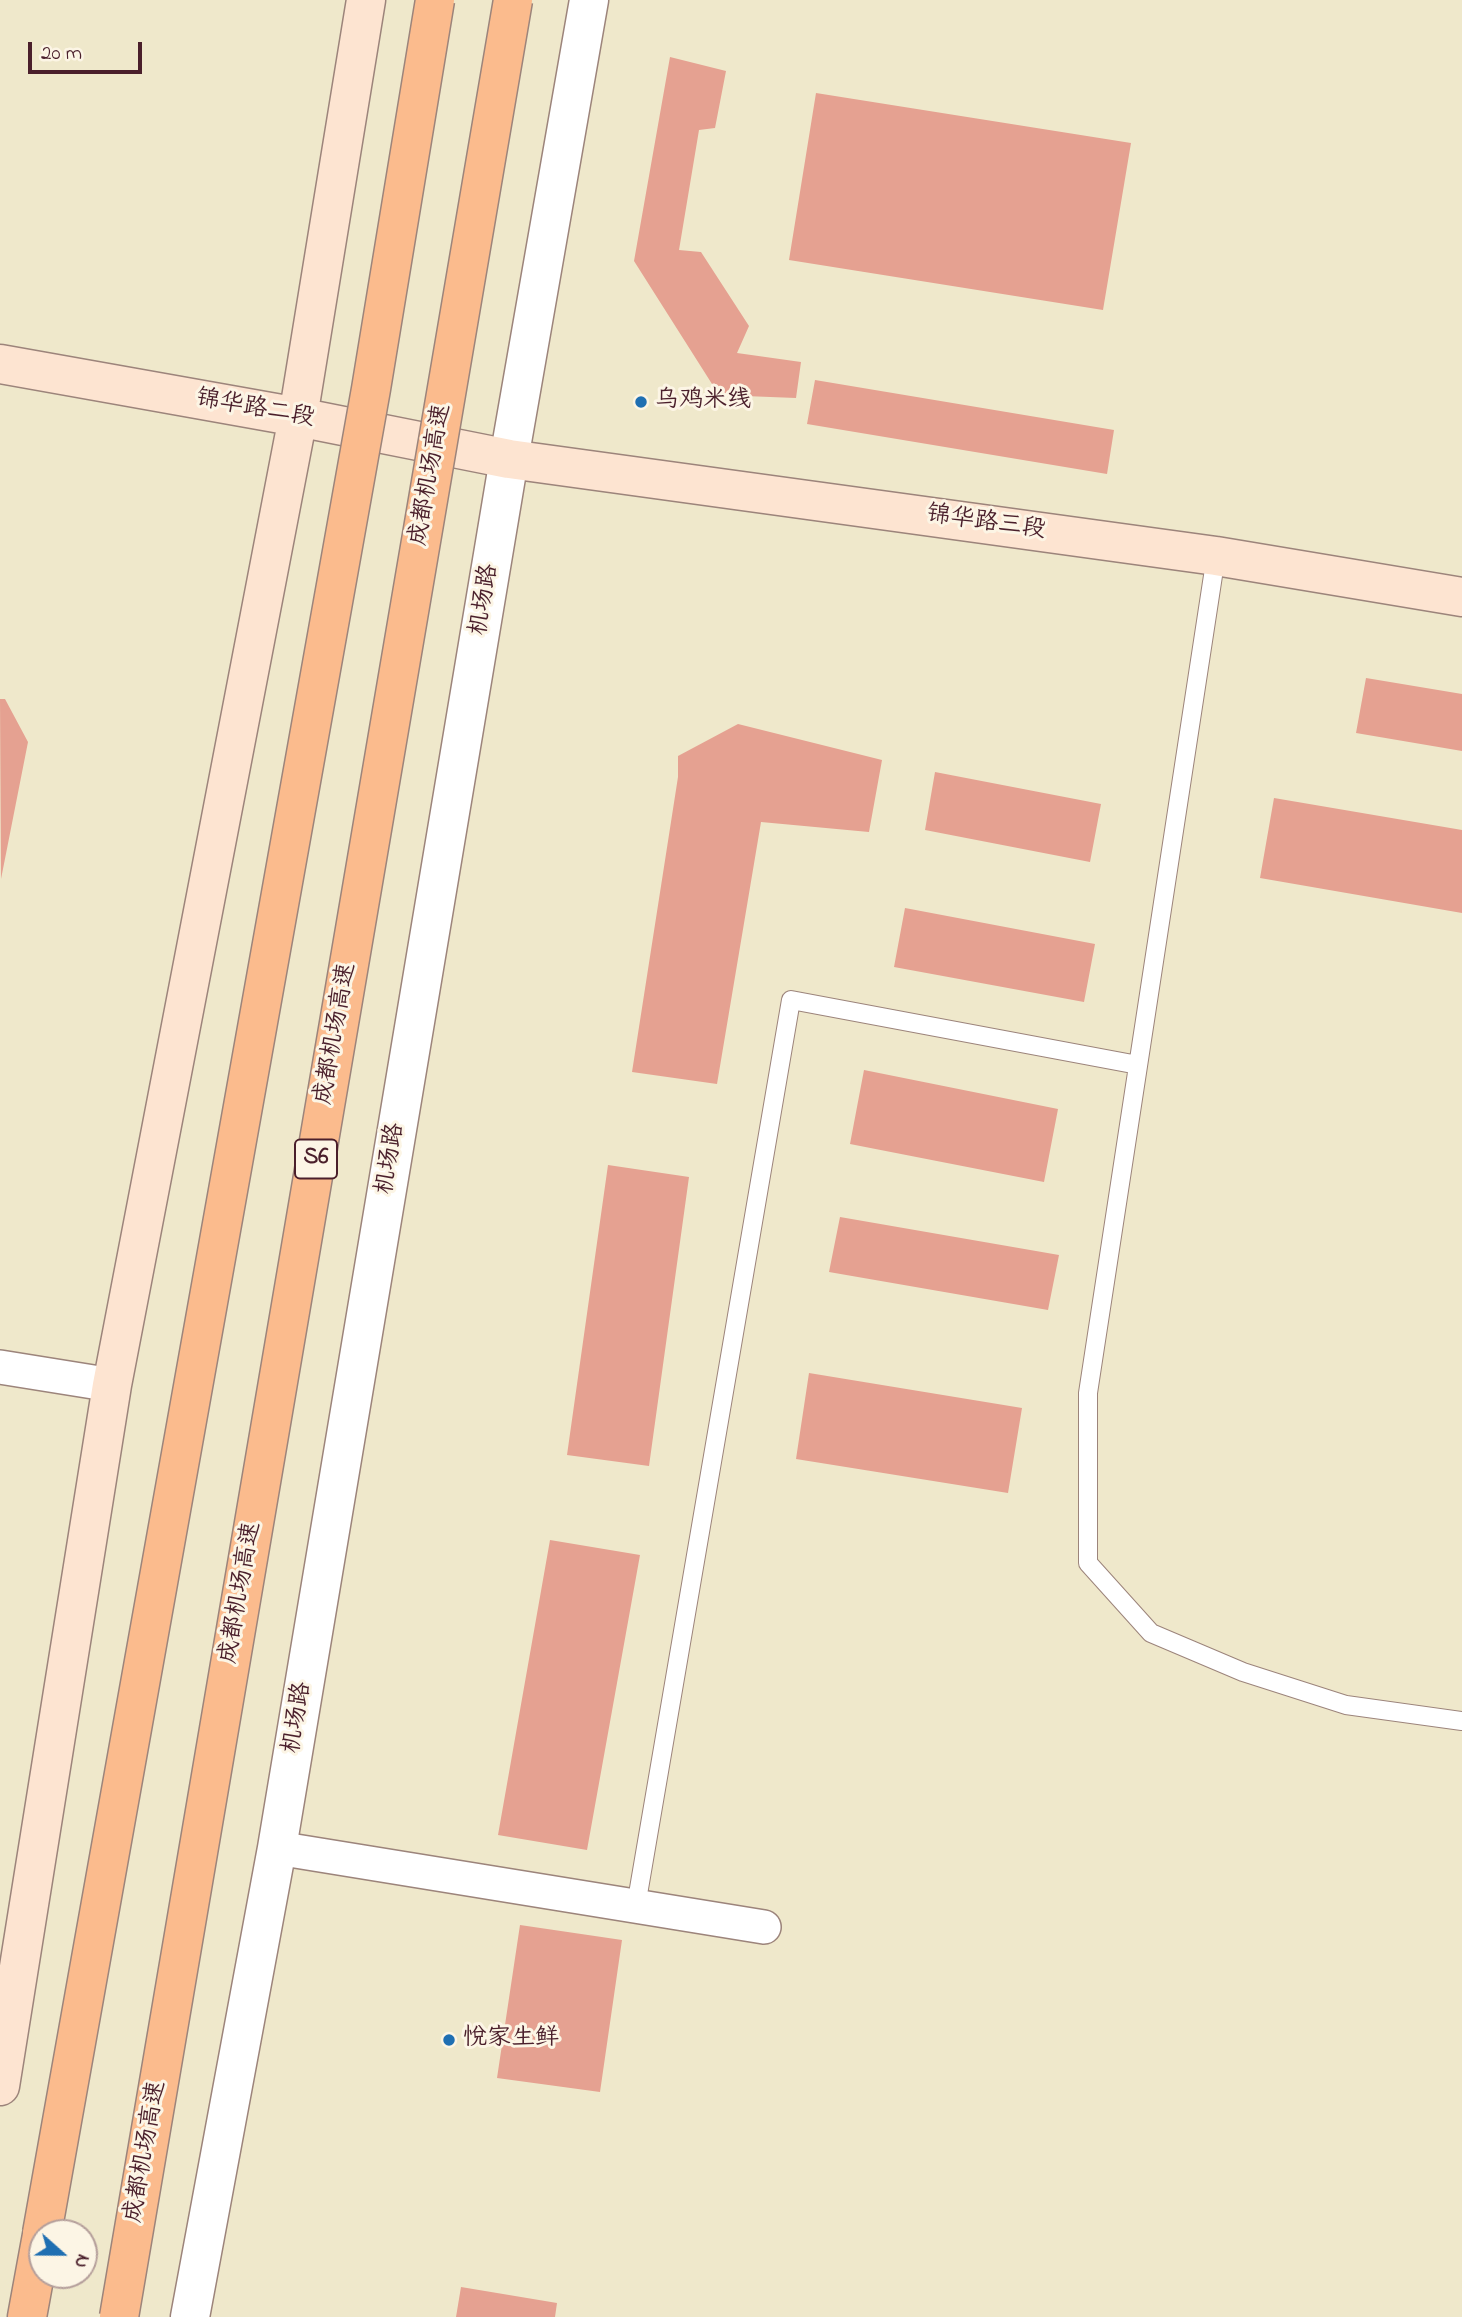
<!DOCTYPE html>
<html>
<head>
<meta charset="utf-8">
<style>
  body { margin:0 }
  #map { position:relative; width:1462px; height:2317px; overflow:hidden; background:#efe8cb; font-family:"Indie Flower",sans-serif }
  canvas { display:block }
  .north { position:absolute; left:28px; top:2219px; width:70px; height:70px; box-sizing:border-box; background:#fcf5e5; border:2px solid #b59f9b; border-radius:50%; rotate:111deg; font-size:19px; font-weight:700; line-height:28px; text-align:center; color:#4a1f2b }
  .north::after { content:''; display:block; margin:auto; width:24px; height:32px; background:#1f6fb2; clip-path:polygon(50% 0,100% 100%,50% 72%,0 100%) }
  .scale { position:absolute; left:28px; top:42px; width:114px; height:32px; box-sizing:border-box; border:4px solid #4a1f2b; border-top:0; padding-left:9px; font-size:21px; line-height:24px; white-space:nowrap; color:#4a1f2b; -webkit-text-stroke:5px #fcf5e5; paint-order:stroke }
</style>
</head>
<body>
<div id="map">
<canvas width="1462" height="2317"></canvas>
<div class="north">N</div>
<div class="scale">20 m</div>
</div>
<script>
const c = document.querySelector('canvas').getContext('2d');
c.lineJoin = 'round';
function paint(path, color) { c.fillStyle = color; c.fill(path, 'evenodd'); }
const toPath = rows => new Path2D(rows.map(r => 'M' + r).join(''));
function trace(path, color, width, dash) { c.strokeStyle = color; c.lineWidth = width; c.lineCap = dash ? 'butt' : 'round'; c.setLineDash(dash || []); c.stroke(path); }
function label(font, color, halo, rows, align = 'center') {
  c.font = font + ' "Indie Flower","LXGW WenKai TC",sans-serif'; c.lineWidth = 6; c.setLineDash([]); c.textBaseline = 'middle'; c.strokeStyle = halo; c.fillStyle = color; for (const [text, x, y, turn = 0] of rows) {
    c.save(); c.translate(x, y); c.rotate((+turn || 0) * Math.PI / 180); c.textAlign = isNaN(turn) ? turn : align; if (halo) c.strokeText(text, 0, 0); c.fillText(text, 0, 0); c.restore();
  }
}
const building = toPath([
  [670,57,726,71,715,128,699,130,679,250,701,252,749,326,737,353,801,362,796,398,719,395,634,261],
  [816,93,1131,143,1103,310,789,260],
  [815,380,1114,430,1107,474,807,424],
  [1366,678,1462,694,1462,751,1356,733],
  [0,699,5,699,28,742,1,879],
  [738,724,882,760,869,832,761,822,717,1084,632,1072,678,777,678,756],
  [935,772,1101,804,1090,862,925,830],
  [1274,798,1462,830,1462,913,1260,878],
  [905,908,1095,944,1084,1002,894,967],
  [864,1070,1058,1109,1044,1182,850,1144],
  [608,1165,689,1177,649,1466,567,1455],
  [840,1217,1059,1255,1048,1310,829,1272],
  [809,1373,1022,1408,1008,1493,796,1459],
  [550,1540,640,1555,587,1850,498,1835],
  [520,1925,622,1940,600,2092,497,2078],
  [461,2287,557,2303,555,2317,456,2317]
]);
const service = toPath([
  [1216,556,1088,1393,1088,1563,1151,1633,1243,1672,1346,1705,1462,1721],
  [636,1906,791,1000,1138,1065]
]);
const minor = toPath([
  [0,1367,112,1385],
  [277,1848,764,1927]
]);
const tertiary = toPath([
  [190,2317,277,1848,509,459,589,0]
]);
const secondary = toPath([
  [0,364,298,417,509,459,1216,556,1462,597],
  [0,2086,112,1385,298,417,366,0]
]);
const motorway = toPath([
  [27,2317,42,2235]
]);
const motorwayBridge = toPath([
  [42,2233,371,389,435,0],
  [119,2317,513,0]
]);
const markers = [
  [641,402,7,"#1f6fb2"],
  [449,2040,7,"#1f6fb2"]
];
const shields = [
  [316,1159,42]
];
const shieldNames = [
  ["S6",316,1159]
];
const poiNames = [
  ["乌鸡米线",655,402],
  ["悦家生鲜",463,2040]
];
const streetNames = [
  ["锦华路二段",255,410,10],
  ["成都机场高速",432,475,-80],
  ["锦华路三段",986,524,8],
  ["机场路",486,600,-81],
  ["成都机场高速",337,1034,-80],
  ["机场路",392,1159,-81],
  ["成都机场高速",242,1593,-80],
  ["机场路",299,1718,-81],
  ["成都机场高速",147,2152,-80]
];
paint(building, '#e5a191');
trace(service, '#9c847b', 20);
trace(minor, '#9c847b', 36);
trace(tertiary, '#9c847b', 41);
trace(secondary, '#9c847b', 41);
trace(motorway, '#9c847b', 41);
trace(service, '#fff', 18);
trace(minor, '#fff', 33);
trace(tertiary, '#fff', 38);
trace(secondary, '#fde4d1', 38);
trace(motorway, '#fbbb8d', 38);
trace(motorwayBridge, '#9c847b', 41, []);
trace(motorwayBridge, '#fbbb8d', 38);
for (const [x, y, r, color] of markers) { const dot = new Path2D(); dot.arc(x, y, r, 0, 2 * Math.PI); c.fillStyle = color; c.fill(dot); trace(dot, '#fcf5e5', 2.5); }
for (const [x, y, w] of shields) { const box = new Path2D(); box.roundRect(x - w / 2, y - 19.5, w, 39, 5); c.fillStyle = '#fcf5e5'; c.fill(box); trace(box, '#4a1f2b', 2); }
label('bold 23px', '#4a1f2b', null, shieldNames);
label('24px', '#4a1f2b', '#fcf5e5', poiNames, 'left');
label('24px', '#4a1f2b', '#fcf5e5', streetNames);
</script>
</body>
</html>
